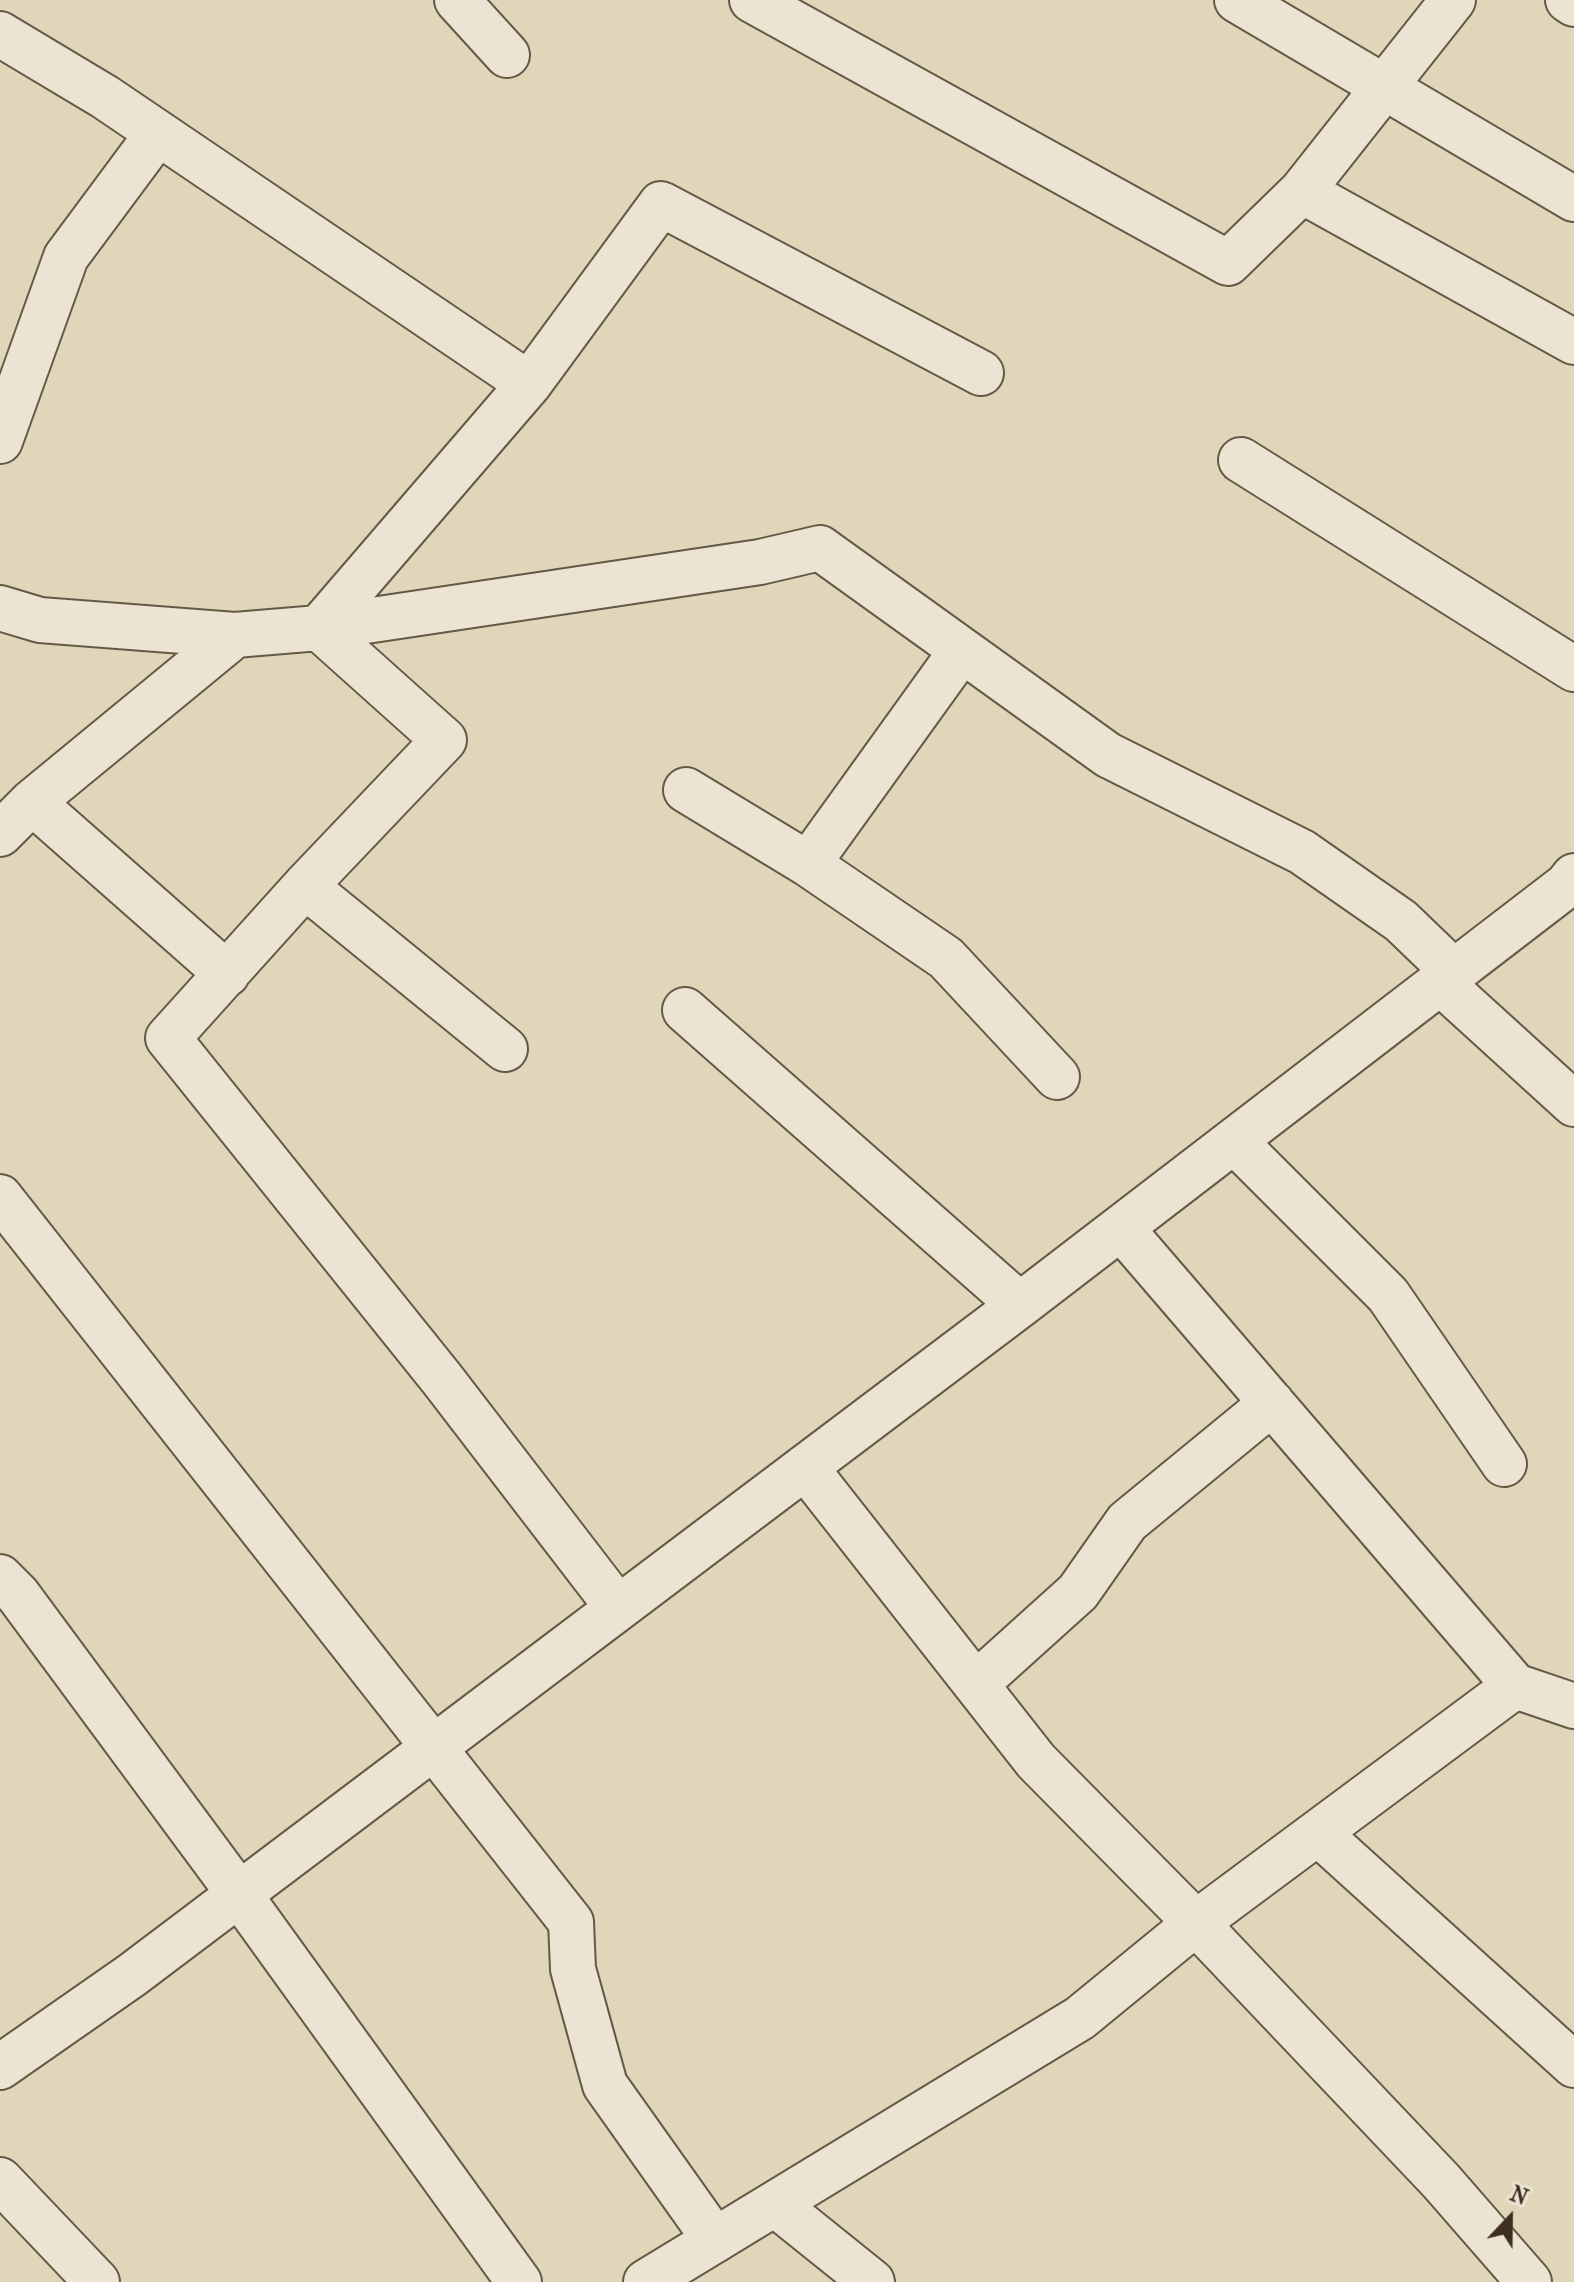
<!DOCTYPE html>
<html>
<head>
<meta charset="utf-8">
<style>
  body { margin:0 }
  #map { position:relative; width:1574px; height:2282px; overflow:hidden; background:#e0d6ba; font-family:"IM FELL French Canon",serif }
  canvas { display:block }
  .north { position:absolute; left:1470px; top:2178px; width:80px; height:80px; -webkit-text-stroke:6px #ebe4d2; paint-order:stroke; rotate:22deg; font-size:22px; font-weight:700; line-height:32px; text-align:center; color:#3e2e20 }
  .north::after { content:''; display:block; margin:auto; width:28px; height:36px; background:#3e2e20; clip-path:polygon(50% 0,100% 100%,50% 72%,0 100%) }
</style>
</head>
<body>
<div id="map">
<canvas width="1574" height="2282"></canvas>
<div class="north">N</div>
</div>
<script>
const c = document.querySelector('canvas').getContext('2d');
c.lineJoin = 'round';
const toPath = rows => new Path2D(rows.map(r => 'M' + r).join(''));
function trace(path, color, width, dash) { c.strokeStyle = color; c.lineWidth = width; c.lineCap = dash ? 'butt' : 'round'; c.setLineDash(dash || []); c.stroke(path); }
const minor = toPath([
  [457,0,507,55],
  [752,0,1228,263,1302,191,1574,342],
  [1237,0,1574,199],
  [1568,0,1574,4],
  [0,34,105,97,529,384,319,628,235,635,40,620,0,608],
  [1302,191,1453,0],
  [529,384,661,204,981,373],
  [0,441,66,257,158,133],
  [1241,460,1574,669],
  [319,628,760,562,820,548,1108,755,1302,852,1401,921,1454,972],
  [319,628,444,740,305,886,505,1049],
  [686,790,808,864,946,958,1057,1077],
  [32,802,227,974],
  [0,834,32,802,235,635],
  [808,864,962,650],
  [305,886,168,1038,442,1379,618,1608],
  [1440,982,1574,1104],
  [685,1010,1020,1305],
  [1234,1141,1388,1295,1504,1464],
  [0,1197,571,1922,573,1969,605,2085,715,2240],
  [1121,1228,1515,1686],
  [805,1467,1036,1761,1196,1923,1515,1686,1574,1706],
  [0,1577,18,1595,239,1894,519,2282],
  [976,1684,1078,1592,1127,1522,1272,1403],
  [1318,1833,1574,2065],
  [0,2067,132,1975,1020,1305,1567,885,1574,876],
  [0,2180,97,2282],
  [775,2204,872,2282]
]);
const tertiary = toPath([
  [646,2282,1080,2018,1196,1923,1441,2181,1529,2282]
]);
trace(minor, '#665846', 48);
trace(tertiary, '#665846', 48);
trace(minor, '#ebe4d2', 44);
trace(tertiary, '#ebe4d2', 44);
</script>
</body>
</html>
